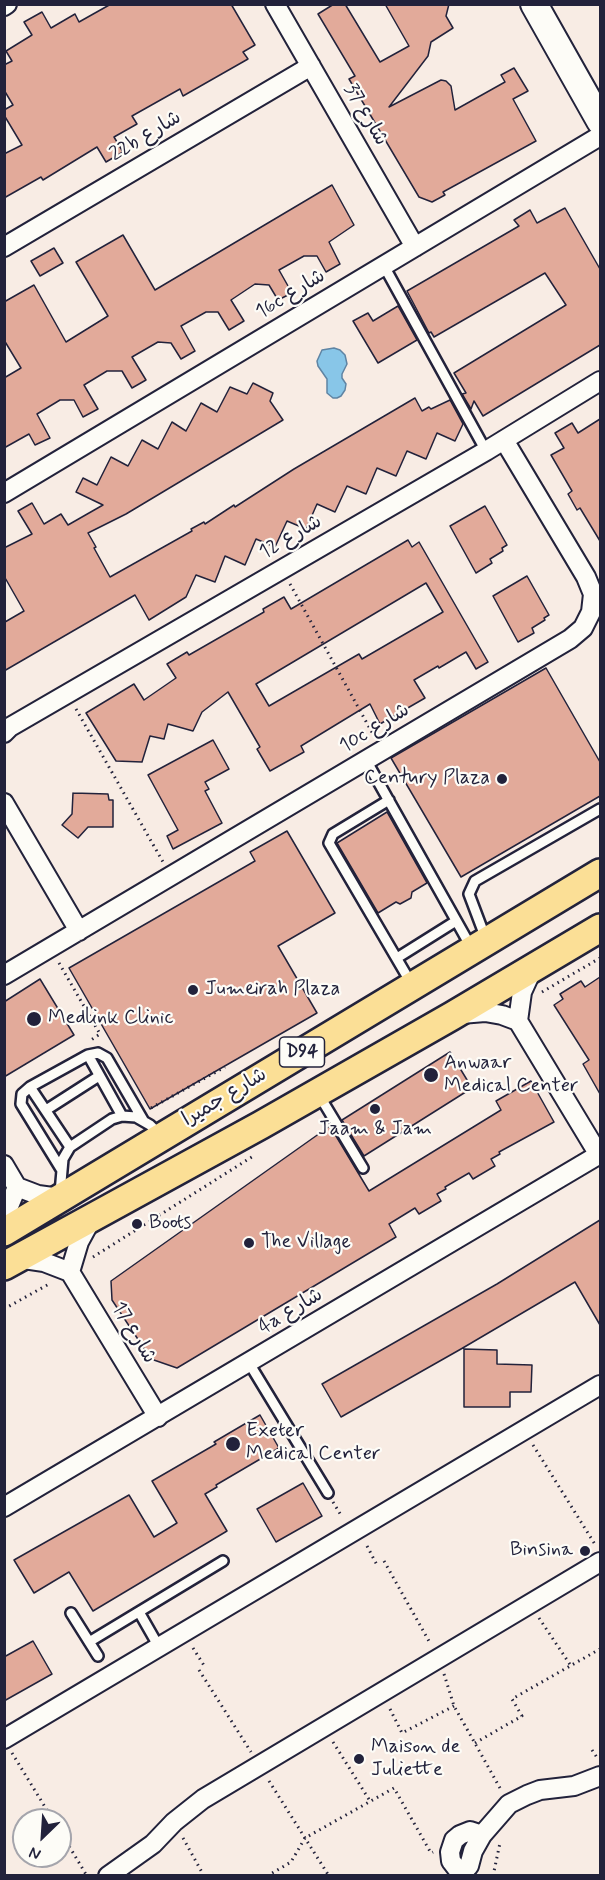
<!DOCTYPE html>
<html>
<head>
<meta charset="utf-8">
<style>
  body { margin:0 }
  #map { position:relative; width:605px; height:1880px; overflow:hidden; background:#f8ece4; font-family:Mynerve,sans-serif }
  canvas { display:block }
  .frame { position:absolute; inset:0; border:6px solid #22223b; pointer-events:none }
  .north { position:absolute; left:12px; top:1808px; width:60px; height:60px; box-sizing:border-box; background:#fdfcf7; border:2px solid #a5a5ac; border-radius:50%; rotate:205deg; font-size:16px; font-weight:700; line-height:24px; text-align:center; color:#22223b }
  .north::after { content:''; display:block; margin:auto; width:21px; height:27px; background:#22223b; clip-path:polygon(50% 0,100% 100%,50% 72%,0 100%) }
</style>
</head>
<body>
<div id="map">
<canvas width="605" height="1880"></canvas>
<div class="frame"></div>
<div class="north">N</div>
</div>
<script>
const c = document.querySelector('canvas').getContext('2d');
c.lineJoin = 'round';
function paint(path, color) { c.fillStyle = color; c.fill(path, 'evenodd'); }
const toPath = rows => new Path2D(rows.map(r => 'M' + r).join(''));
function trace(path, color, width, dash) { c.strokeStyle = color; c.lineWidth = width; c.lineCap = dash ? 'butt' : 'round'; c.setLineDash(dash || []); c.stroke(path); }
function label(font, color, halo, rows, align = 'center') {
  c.font = font + ' Mynerve,"Playpen Sans Arabic",sans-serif'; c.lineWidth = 4.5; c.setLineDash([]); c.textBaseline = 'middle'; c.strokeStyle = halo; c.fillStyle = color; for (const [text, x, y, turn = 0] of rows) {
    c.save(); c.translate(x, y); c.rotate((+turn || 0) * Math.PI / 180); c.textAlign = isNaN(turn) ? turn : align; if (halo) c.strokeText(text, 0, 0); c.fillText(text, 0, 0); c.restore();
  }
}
const water = toPath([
  [334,348,340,350,345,355,347,364,342,374,342,378,346,384,345,390,341,396,337,398,333,398,327,393,327,379,318,366,317,361,322,350,334,348]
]);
const building = toPath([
  [111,4,231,4,255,45,243,52,248,59,183,96,180,89,132,116,137,124,114,137,123,152,106,162,97,147,43,180,41,177,4,198,4,154,22,145,4,115,4,110,13,105,4,90,4,65,12,61,6,51,32,35,24,22,42,12,51,28,75,14,79,22,111,4],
  [334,4,345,4,380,62,409,46,385,4,449,4,446,16,453,28,431,42,428,56,389,107,441,80,446,81,451,86,455,110,505,82,501,75,514,68,528,91,513,99,536,141,443,192,445,195,432,202,419,197,349,79,355,76,318,14,334,4],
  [332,185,354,225,329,242,340,264,326,272,317,256,304,256,279,270,292,293,278,300,269,285,255,284,231,300,244,321,229,330,218,312,206,312,181,326,195,351,181,359,171,343,158,342,132,357,146,380,132,388,122,371,107,371,84,385,98,409,83,417,74,400,60,400,37,414,50,438,35,445,29,434,4,448,4,378,21,368,4,340,4,302,34,285,66,342,108,316,76,262,123,235,155,290,332,185],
  [565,208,600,269,600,345,483,416,474,401,471,409,462,394,466,393,454,373,566,305,545,273,434,337,431,332,429,333,407,291,519,226,514,220,530,210,537,223,565,208],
  [54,248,63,263,40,276,31,261,54,248],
  [398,306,417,340,378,363,353,321,368,313,373,321,398,306],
  [253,383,273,393,270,401,283,420,126,514,88,533,96,547,94,548,110,577,192,531,191,529,204,522,205,524,234,505,235,507,294,469,415,398,422,411,429,407,431,409,450,400,463,424,455,441,437,433,426,459,407,451,396,476,377,468,366,494,347,486,335,512,317,504,306,529,287,521,275,547,256,539,245,565,225,556,215,582,196,575,186,597,149,620,135,595,4,671,5,622,24,611,4,576,4,548,32,534,18,511,32,503,44,524,61,514,68,525,103,505,76,492,83,478,97,485,111,457,128,466,142,440,158,449,172,422,186,431,201,403,217,412,230,387,247,394,253,383],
  [600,419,600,541,580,508,577,510,568,494,572,491,551,455,564,448,555,433,572,423,578,433,600,419],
  [485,506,507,545,502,548,503,551,490,559,492,563,476,573,450,526,485,506],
  [408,540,412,547,419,542,488,662,476,669,466,652,439,668,438,666,414,680,425,698,380,724,370,704,301,746,304,752,270,771,257,749,260,747,228,692,202,712,193,731,168,724,164,739,150,736,142,762,116,761,86,713,134,684,144,700,176,678,167,664,187,652,189,655,264,612,263,609,284,597,291,609,408,540],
  [426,583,443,612,362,659,359,654,269,706,256,684,426,583],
  [527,576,549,615,544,618,545,620,532,628,534,633,518,642,493,596,527,576],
  [546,668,600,762,600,796,461,877,391,758,546,668],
  [213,740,229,769,205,782,209,789,205,791,222,823,173,849,167,836,178,830,148,775,213,740],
  [73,793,108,794,109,800,113,800,113,827,88,827,78,838,62,825,72,814,73,793],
  [387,812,427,883,412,892,411,898,400,904,396,902,378,913,337,843,387,812],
  [287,831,335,913,278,946,317,1013,150,1109,69,968,255,861,250,852,287,831],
  [600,977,600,1094,583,1064,589,1060,554,1005,563,999,560,994,581,981,585,987,600,977],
  [40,979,74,1035,4,1077,4,1002,40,979],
  [450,1052,472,1088,364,1156,342,1120,450,1052],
  [531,1081,554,1122,499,1152,500,1154,491,1159,495,1166,473,1179,469,1173,445,1187,446,1189,437,1194,441,1201,419,1214,415,1208,389,1224,396,1237,177,1368,151,1359,112,1300,111,1281,330,1126,369,1191,501,1110,496,1101,531,1081],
  [600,1220,600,1325,575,1282,461,1349,341,1417,322,1384,497,1284,600,1220],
  [464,1349,497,1350,497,1364,532,1365,531,1392,510,1392,510,1407,464,1407,464,1349],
  [260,1415,279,1448,216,1485,217,1487,205,1494,227,1531,93,1611,69,1572,34,1593,14,1560,129,1495,154,1537,177,1523,152,1481,216,1444,214,1442,260,1415],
  [303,1483,322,1516,276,1542,257,1509,303,1483],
  [33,1641,52,1674,4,1701,4,1657,33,1641]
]);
const path = toPath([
  [290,584,374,736],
  [76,709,163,862],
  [59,963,100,1034,91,1040],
  [542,992,600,958],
  [151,1108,225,1067],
  [93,1257,255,1155],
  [4,1309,49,1284],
  [533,1445,596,1546],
  [333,1502,342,1517],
  [367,1546,377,1565],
  [384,1561,430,1643],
  [539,1618,571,1666],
  [193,1648,205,1667],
  [199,1670,251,1752],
  [444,1674,454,1706,500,1788],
  [390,1709,402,1733,454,1706],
  [333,1742,370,1801],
  [475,1743,522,1716,512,1699,600,1649],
  [592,1750,598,1759],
  [12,1753,53,1820],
  [269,1781,329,1876],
  [60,1831,87,1876],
  [183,1838,204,1876],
  [267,1876,291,1862,305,1838,394,1788,431,1853,433,1852],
  [493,1876,500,1843]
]);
const lane = toPath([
  [384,266,486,451],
  [366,760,471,947],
  [389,800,333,834,329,843,411,983],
  [486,939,469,894,475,881,600,809],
  [397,958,456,921],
  [88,1055,122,1116],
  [30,1087,70,1147],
  [319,1095,363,1168],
  [46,1110,99,1076],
  [61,1169,21,1104,22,1094,30,1087,88,1055,98,1053,107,1058,143,1120],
  [60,1193,63,1159,70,1147,112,1119,122,1116,136,1117,150,1125,160,1135],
  [249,1363,328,1493],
  [139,1612,159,1647],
  [71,1613,98,1656],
  [89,1642,223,1561]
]);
const street = toPath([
  [275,4,415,247],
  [4,6,7,4],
  [4,247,311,66],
  [4,493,600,136],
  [4,733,10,727,486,451,600,381],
  [4,803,79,931],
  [4,975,570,639,583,628,591,612,593,594,586,577,504,440],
  [461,1014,485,1012,502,1015,518,1021],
  [518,1021,599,1155],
  [518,1021,522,992,533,968],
  [4,1165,17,1187,38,1195,60,1198],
  [4,1218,17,1187],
  [17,1258,44,1262,70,1272,158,1417],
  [70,1272,79,1242,92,1218],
  [4,1507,600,1154],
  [4,1739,600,1385],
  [461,1874,451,1861,450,1852,454,1840,460,1835,470,1831,482,1835],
  [108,1876,153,1844,174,1822,203,1799,600,1562],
  [459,1876,469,1866,473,1851,482,1835,509,1804,527,1795,540,1790,574,1786,600,1776]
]);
const secondary = toPath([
  [534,4,600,121]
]);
const primary = toPath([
  [4,1232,600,873],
  [4,1266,261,1125,452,1016,600,928]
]);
const markers = [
  [502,779,6,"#22223b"],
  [193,990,6,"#22223b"],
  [34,1019,8,"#22223b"],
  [431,1075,8,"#22223b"],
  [375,1109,6,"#22223b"],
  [137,1224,6,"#22223b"],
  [249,1243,6,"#22223b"],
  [233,1444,8,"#22223b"],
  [585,1551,6,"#22223b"],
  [359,1759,6,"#22223b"]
];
const shields = [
  [302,1052,45]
];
const shieldNames = [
  ["D94",302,1052]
];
const streetNames = [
  ["شارع 37",365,115,60],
  ["22b شارع",146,137,-31],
  ["16c شارع",291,295,-31],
  ["شارع 12",291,538,-30],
  ["10c شارع",375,729,-31],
  ["شارع جميرا",225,1098,-31],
  ["4a شارع",291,1312,-31],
  ["شارع 17",133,1333,59]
];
const poiNames = [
  ["Century Plaza",490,779,"right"],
  ["Jumeirah Plaza",205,990],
  ["Medlink Clinic",48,1019],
  ["Anwaar",444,1064],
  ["Medical Center",444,1087],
  ["Jaam & Jam",375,1130,"center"],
  ["Boots",149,1224],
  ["The Village",261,1243],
  ["Exeter",246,1432],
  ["Medical Center",246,1455],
  ["Binsina",573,1551,"right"],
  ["Maison de",371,1748],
  ["Juliette",371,1771]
];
paint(water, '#88c6e8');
trace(water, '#5f84a3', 1.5);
paint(building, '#e2aa9a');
trace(building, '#22223b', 1.5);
trace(lane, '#22223b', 14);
trace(street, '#22223b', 22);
trace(secondary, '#22223b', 30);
trace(primary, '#22223b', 32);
trace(path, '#22223b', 3, [1.5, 4.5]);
trace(lane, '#fdfcf7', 9);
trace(street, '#fdfcf7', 18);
trace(secondary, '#fdfcf7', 26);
trace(primary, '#fbdf96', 27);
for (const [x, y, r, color] of markers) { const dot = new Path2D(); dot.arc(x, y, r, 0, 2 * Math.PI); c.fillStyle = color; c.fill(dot); trace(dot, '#fdfcf7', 2); }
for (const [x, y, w] of shields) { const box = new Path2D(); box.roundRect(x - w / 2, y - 15, w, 30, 4.5); c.fillStyle = '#fdfcf7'; c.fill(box); trace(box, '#22223b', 1.5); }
label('bold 18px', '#22223b', null, shieldNames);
label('20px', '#22223b', '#fdfcf7', streetNames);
label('20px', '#22223b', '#fdfcf7', poiNames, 'left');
</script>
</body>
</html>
